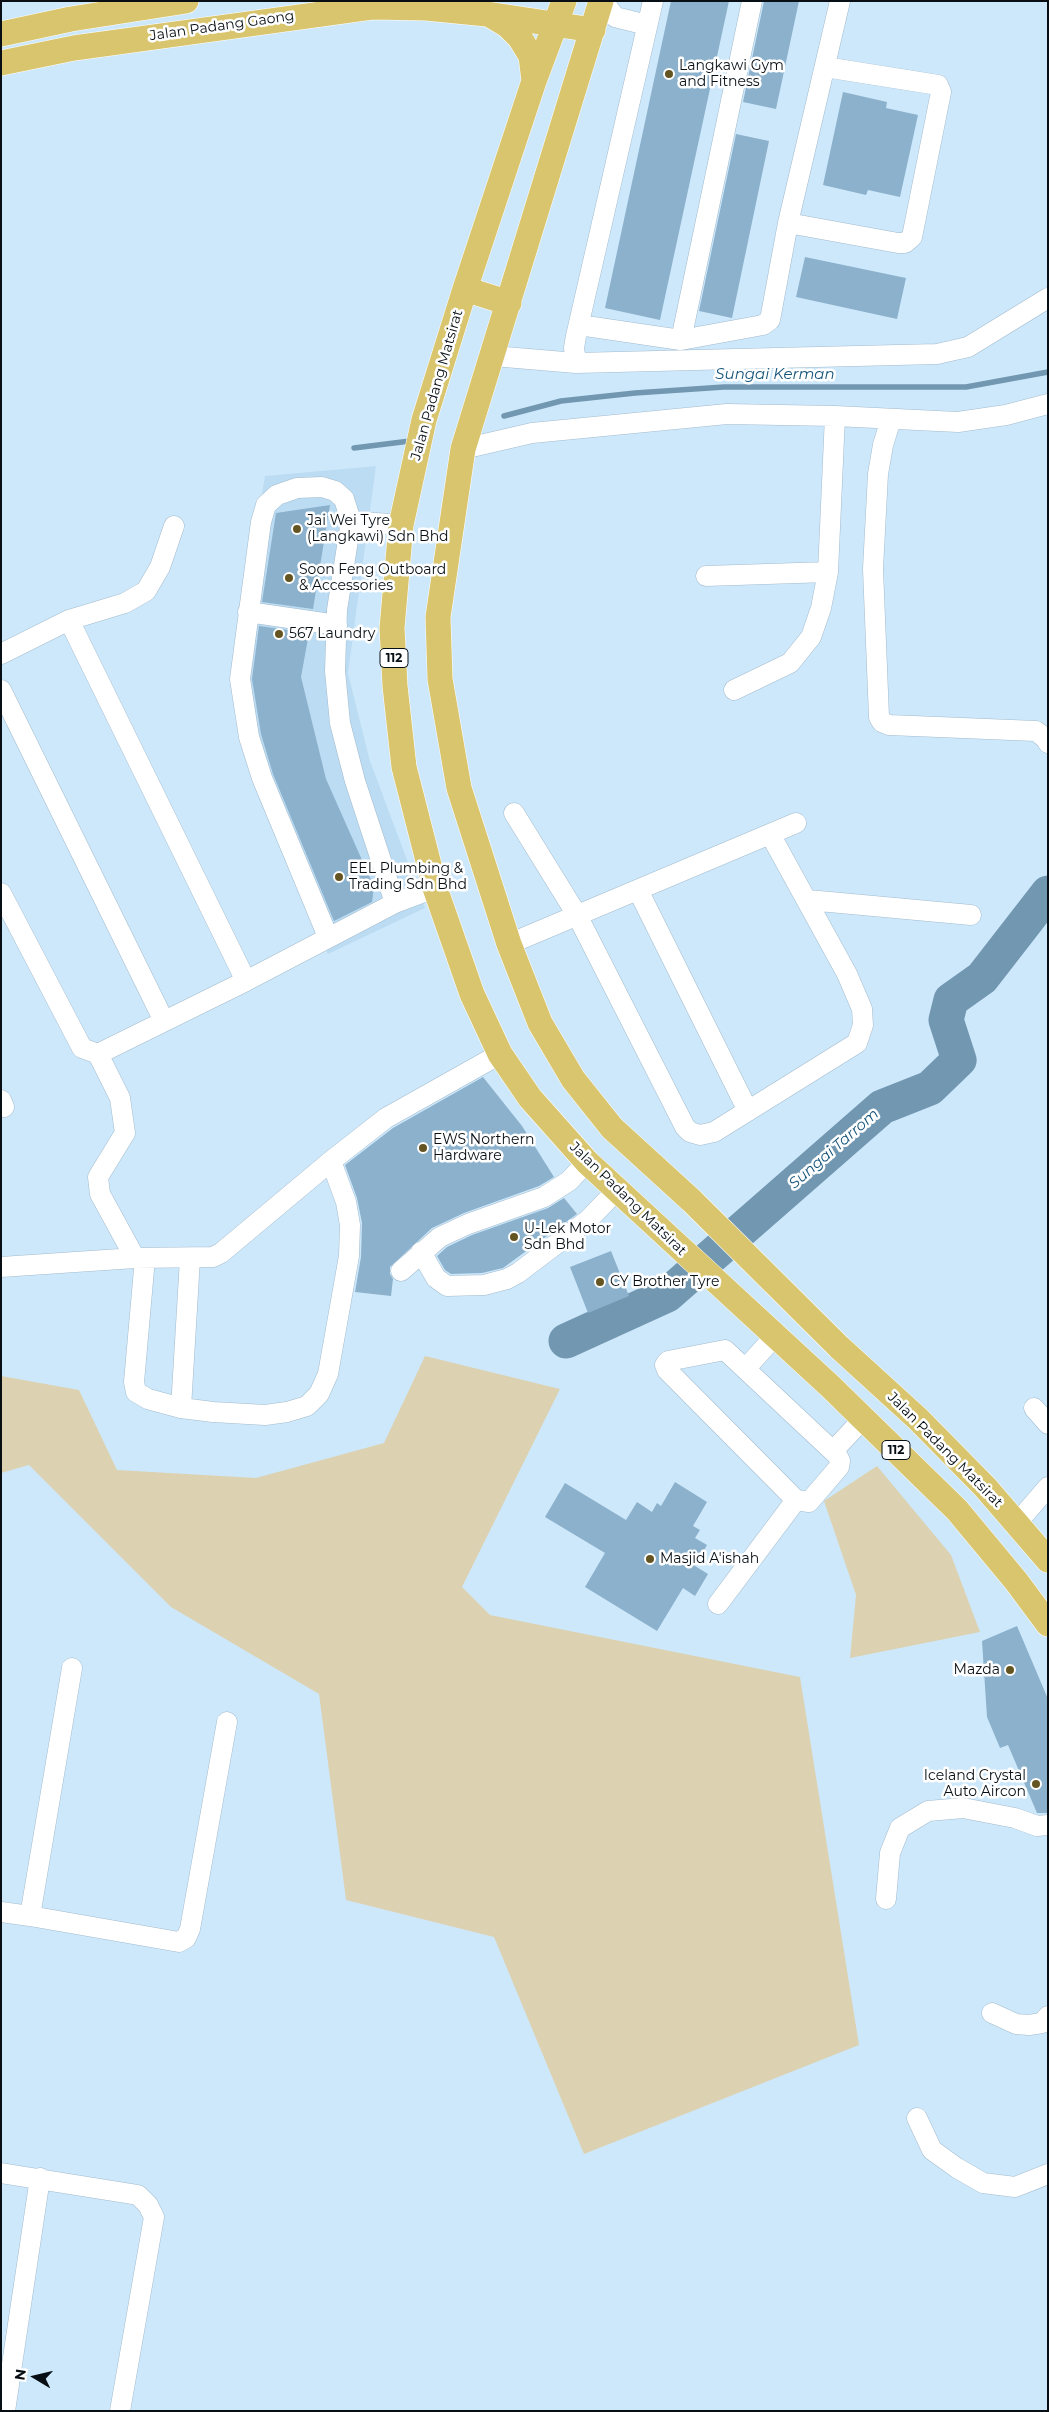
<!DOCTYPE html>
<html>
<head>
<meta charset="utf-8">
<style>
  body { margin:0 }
  #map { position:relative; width:1049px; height:2412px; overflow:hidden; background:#cee8fb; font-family:Montserrat,sans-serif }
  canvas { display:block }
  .frame { position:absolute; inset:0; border:2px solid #070f15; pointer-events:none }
  .north { position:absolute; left:10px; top:2352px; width:50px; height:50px; -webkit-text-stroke:4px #fff; paint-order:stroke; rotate:279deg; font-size:14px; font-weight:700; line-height:20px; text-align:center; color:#070f15 }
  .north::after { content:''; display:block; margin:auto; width:18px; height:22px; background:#070f15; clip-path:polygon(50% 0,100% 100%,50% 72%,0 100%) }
</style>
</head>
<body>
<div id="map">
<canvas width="1049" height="2412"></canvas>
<div class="frame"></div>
<div class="north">N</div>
</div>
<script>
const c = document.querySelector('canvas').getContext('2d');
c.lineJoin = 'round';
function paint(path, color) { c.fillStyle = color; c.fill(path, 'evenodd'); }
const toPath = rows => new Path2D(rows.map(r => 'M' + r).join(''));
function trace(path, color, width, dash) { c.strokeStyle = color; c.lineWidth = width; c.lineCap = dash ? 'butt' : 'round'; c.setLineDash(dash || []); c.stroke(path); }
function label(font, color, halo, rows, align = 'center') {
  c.font = font + ' Montserrat,sans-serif'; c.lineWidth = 5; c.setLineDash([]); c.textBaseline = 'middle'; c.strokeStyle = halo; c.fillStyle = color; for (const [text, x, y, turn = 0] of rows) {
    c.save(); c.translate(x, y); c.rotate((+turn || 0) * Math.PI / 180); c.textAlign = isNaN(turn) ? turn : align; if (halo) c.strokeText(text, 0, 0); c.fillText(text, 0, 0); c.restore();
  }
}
const built = toPath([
  [376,466,348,673,370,761,425,908,328,954,259,799,230,678,265,476]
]);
const green = toPath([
  [425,1356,560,1389,462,1587,490,1615,800,1677,859,2045,584,2154,494,1937,346,1900,319,1694,171,1607,29,1465,1,1473,1,1376,79,1390,117,1470,256,1478,384,1443],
  [877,1466,951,1555,980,1632,850,1658,856,1595,824,1501]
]);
const stream = toPath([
  [504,416,561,401,635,393,724,387,966,387,1048,372],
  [354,448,410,441]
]);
const river = toPath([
  [566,1341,667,1295,882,1107,930,1088,959,1060,946,1020,951,1000,982,978,1048,893]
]);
const building = toPath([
  [671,1,729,1,660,320,605,308],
  [764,1,799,1,776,109,743,102],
  [843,92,887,102,886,108,918,115,900,197,868,190,866,195,823,185],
  [736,134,769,141,732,318,699,311],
  [805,257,906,278,897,319,796,297],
  [330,505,313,609,262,602,276,513],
  [259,626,309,633,301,677,326,779,374,887,372,902,334,921,273,774,261,734,252,679],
  [483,1077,522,1126,554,1177,539,1186,464,1213,432,1228,390,1267,390,1274,393,1279,391,1296,355,1292,361,1257,362,1223,357,1198,345,1165,393,1128],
  [564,1198,577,1214,503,1268,482,1273,451,1274,445,1270,437,1256,447,1247,472,1235,548,1208],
  [611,1251,629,1296,588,1313,570,1267],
  [675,1482,707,1502,693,1526,700,1530,695,1538,707,1545,695,1566,708,1574,695,1596,683,1588,657,1631,585,1587,605,1553,545,1517,565,1483,626,1520,637,1502,652,1512,657,1503,661,1506],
  [1017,1626,1048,1699,1048,1813,1037,1813,1008,1745,1000,1748,987,1717,982,1641]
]);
const minor = toPath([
  [603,1,615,17,647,25],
  [788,223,898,243,905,243,912,237,941,92,938,85,825,67],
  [579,325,681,340,763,325,770,320,788,223,840,1],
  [681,340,752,1],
  [493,356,576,363,937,354,968,347,1048,298],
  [576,363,574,348,576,336,653,1],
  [891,419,883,445,878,474,873,569,879,717,882,722,889,725,1036,731,1046,739,1048,743],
  [463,449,532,433,727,414,835,416,958,422,1006,415,1048,404],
  [401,525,351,521,337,610,335,671,340,723,355,781,395,903,435,888],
  [706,576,828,572],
  [248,612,337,625],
  [69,620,246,981],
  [1,654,69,620,125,603,146,591,160,567,174,526],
  [1,690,164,1021],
  [734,690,790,663,811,637,821,608,828,572,835,416],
  [514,813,577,915,685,1127,690,1132,700,1135,714,1132,857,1043,863,1025,862,1009,847,974,770,834],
  [638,890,748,1111],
  [1,893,82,1048,98,1054,246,981,395,903],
  [808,900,971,915],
  [328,937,262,778,249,737,240,679,261,522,266,505,277,495,297,488,322,487,335,491,344,499,351,521],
  [509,944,796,823],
  [98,1054,120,1098,125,1133,98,1177,100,1194,135,1258],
  [1,1100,4,1107],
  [421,1252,436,1278,447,1286,484,1285,507,1279,518,1273,588,1220,616,1191],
  [145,1258,134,1382,136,1392,148,1399,181,1408,213,1412,265,1415,287,1412,307,1406,319,1394,328,1374,349,1256,350,1225,346,1202,331,1161],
  [1,1267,135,1258,213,1257,221,1253,331,1161,386,1118,500,1054],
  [401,1271,440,1237,468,1224,544,1197,569,1181,587,1162],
  [725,1350,837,1455,840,1461,839,1467,809,1502,796,1500,667,1370,665,1365,668,1361,725,1350],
  [746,1368,775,1336],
  [181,1408,190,1259],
  [1034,1408,1048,1424],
  [833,1451,863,1419],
  [1016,1524,1048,1487],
  [718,1604,796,1500],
  [886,1899,890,1853,900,1828,928,1811,963,1808,1015,1818,1037,1826,1048,1825],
  [1,1912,30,1916,72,1668],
  [30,1916,179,1942,186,1938,190,1929,227,1722],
  [992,2013,1016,2024,1029,2025,1042,2023,1048,2016],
  [917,2118,932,2150,957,2168,983,2183,1015,2187,1048,2174],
  [1,2173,138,2195,148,2205,154,2217,120,2411],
  [5,2411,40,2178]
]);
const major = toPath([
  [564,1,534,81,465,289,424,420,401,525,392,628,395,686,404,767,435,888,472,994,500,1054,530,1098,587,1162,831,1387,957,1510,1016,1581,1048,1624],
  [601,1,463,449,438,617,440,679,459,788,509,944,540,1023,573,1079,612,1128,692,1201,839,1347,918,1419,985,1487,1048,1560],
  [492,16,507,25,520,38,531,56,534,81],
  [1,34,71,19,186,1],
  [1,63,74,48,372,7,426,8,487,14,593,30],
  [465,289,509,303]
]);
const markers = [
  [669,74,5,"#635421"],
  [297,529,5,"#635421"],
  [289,578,5,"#635421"],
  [279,634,5,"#635421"],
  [339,877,5,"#635421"],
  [423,1148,5,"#635421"],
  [514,1237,5,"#635421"],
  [600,1282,5,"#635421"],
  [650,1559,5,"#635421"],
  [1010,1670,5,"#635421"],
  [1036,1784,5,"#635421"]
];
const shields = [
  [394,658,28],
  [896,1450,28]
];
const shieldNames = [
  ["112",394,658],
  ["112",896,1450]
];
const streetNames = [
  ["Jalan Padang Gaong",222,26,-8],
  ["Jalan Padang Matsirat",437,385,-74],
  ["Jalan Padang Matsirat",628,1199,44],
  ["Jalan Padang Matsirat",945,1450,45]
];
const poiNames = [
  ["Langkawi Gym",679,66],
  ["and Fitness",679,82],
  ["Jai Wei Tyre",307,521],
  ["(Langkawi) Sdn Bhd",307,537],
  ["Soon Feng Outboard",299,570],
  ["& Accessories",299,586],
  ["567 Laundry",289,634],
  ["EEL Plumbing &",349,869],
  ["Trading Sdn Bhd",349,885],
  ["EWS Northern",433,1140],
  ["Hardware",433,1156],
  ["U-Lek Motor",524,1229],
  ["Sdn Bhd",524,1245],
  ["CY Brother Tyre",610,1282],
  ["Masjid A'ishah",660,1559],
  ["Mazda",1000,1670,"right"],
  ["Iceland Crystal",1026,1776,"right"],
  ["Auto Aircon",1026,1792,"right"]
];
const waterNames = [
  ["Sungai Kerman",775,375],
  ["Sungai Tarrom",834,1149,-41]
];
paint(built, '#bcdcf3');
paint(green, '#dcd2b1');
trace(stream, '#7297b1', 5.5);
trace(river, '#7297b1', 35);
paint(building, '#8bb1cc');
trace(minor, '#a2bbcd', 21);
trace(major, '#fff', 26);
trace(minor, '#fff', 20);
trace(major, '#d9c56e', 25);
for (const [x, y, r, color] of markers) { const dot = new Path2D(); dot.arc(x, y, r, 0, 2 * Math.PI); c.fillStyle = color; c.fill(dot); trace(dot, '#fff', 2); }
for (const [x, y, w] of shields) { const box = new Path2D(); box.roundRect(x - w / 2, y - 9.5, w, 19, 4); c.fillStyle = '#fff'; c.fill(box); trace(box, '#070f15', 1); }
label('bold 12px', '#070f15', null, shieldNames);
label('14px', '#070f15', '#fff', streetNames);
label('14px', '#070f15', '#fff', poiNames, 'left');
label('italic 15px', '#15557a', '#fff', waterNames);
</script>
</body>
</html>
